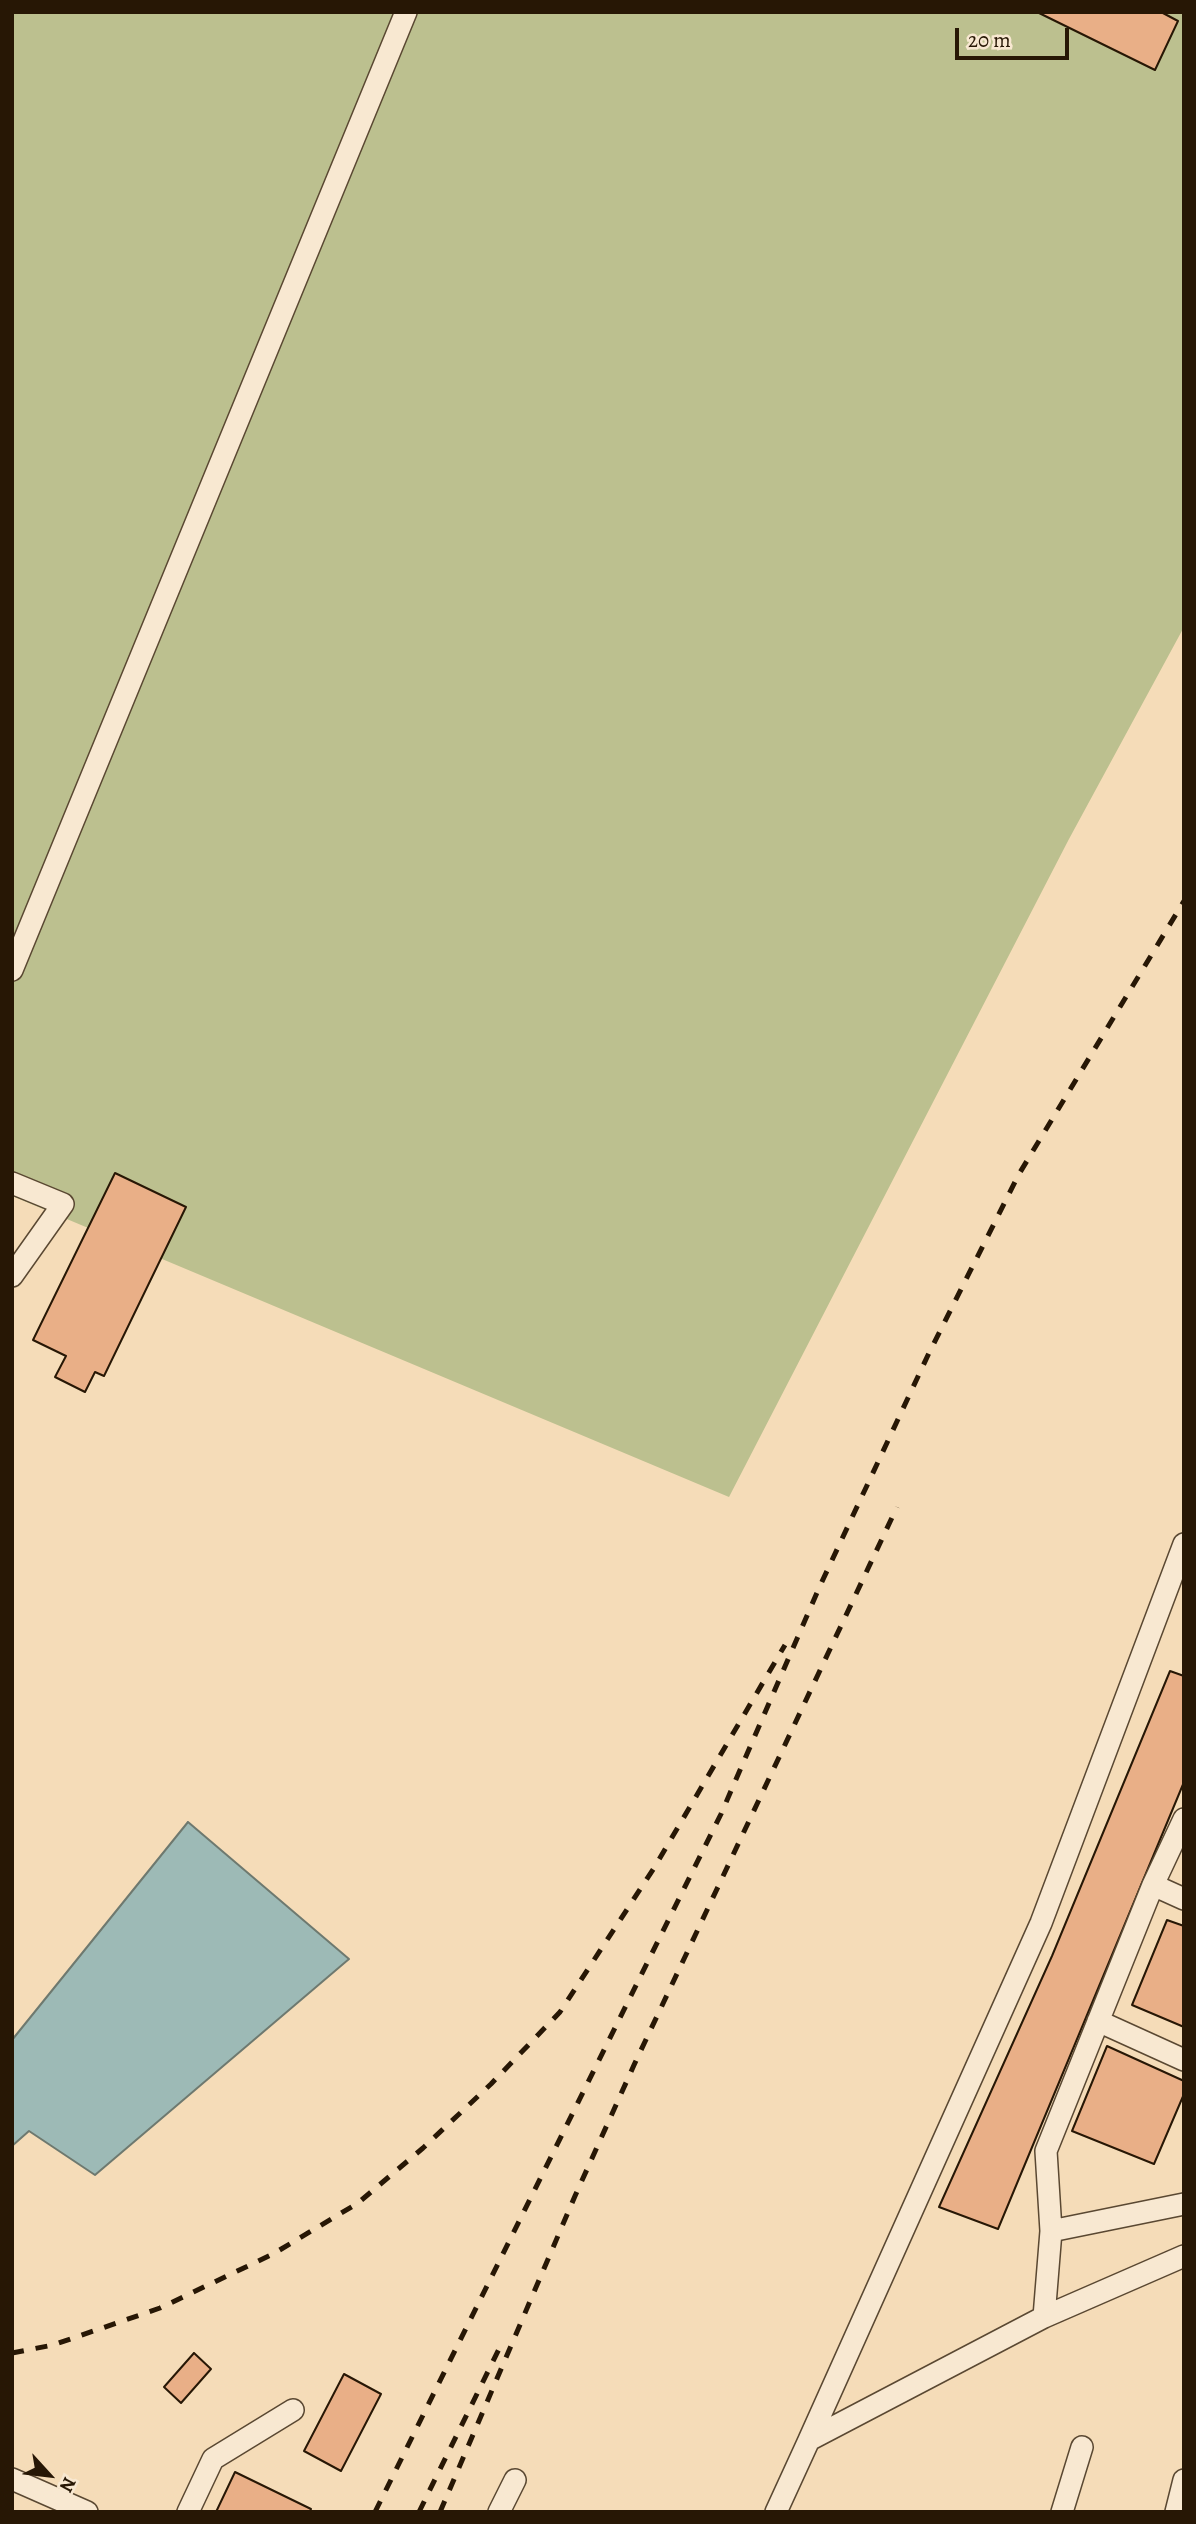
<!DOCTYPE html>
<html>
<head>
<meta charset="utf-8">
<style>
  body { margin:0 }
  #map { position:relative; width:1196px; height:2524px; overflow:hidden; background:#f5dcb8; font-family:Alegreya,serif }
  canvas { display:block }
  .frame { position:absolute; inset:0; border:14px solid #271705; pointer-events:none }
  .north { position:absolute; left:14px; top:2440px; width:70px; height:70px; -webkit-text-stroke:5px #f8e8d1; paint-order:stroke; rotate:117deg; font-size:19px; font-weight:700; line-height:28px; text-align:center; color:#271705 }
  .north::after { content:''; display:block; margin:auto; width:24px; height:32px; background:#271705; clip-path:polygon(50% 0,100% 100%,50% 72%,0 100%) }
  .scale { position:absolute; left:955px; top:28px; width:114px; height:32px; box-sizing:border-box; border:4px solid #271705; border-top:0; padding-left:9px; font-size:21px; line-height:24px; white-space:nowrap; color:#271705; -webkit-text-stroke:5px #f8e8d1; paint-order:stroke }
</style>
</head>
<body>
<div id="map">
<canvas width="1196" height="2524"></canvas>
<div class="frame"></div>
<div class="north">N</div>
<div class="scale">20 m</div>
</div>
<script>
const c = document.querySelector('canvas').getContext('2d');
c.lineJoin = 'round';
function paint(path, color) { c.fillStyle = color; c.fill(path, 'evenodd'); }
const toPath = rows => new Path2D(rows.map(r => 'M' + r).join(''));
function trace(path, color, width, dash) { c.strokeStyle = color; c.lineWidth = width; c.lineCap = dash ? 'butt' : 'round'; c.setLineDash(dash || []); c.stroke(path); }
const green = toPath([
  [12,12,1184,12,1184,627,1069,839,729,1497,12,1196]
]);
const water = toPath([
  [188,1822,349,1959,95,2175,29,2131,12,2146,12,2040,188,1822]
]);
const building = toPath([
  [1037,12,1161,12,1178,21,1155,70,1037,12],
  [115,1173,186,1207,104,1376,95,1372,85,1392,55,1377,66,1356,33,1340,115,1173],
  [1170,1671,1184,1676,1184,1782,998,2229,939,2207,1052,1956,1170,1671],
  [1167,1920,1184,1926,1184,2027,1132,2005,1167,1920],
  [1107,2046,1184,2081,1184,2094,1154,2164,1072,2131,1107,2046],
  [194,2353,211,2369,181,2403,164,2387,194,2353],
  [344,2374,381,2394,341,2471,304,2451,344,2374],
  [235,2472,311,2509,310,2512,216,2512,235,2472]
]);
const service = toPath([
  [12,970,406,12],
  [12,1183,63,1204,12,1276],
  [1153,1885,1184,1899],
  [1098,2021,1184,2060],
  [1051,2231,1184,2204],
  [1044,2317,1184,2256],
  [809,2440,1041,1923,1184,1544],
  [12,2479,87,2512],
  [188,2512,213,2459,293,2410],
  [499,2512,515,2480],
  [776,2512,809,2440,1044,2317,1051,2231,1046,2151,1153,1885,1184,1819],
  [1062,2512,1082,2447],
  [1176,2512,1184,2480]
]);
const rail = toPath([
  [12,2353,53,2345,160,2308,273,2254,358,2203,423,2148,491,2084,560,2012,654,1868,785,1645],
  [375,2512,721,1814,819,1588,929,1353,1019,1174,1184,901],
  [419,2512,500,2347],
  [440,2512,575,2196,634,2065,897,1507]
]);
paint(green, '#bcc08f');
paint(water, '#9dbab6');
trace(water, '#6e796f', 2);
paint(building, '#e9af87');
trace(building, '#271705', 2);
trace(service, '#5a4832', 24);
trace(service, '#f8e8d1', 21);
trace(rail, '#271705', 5, [12, 12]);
</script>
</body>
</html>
